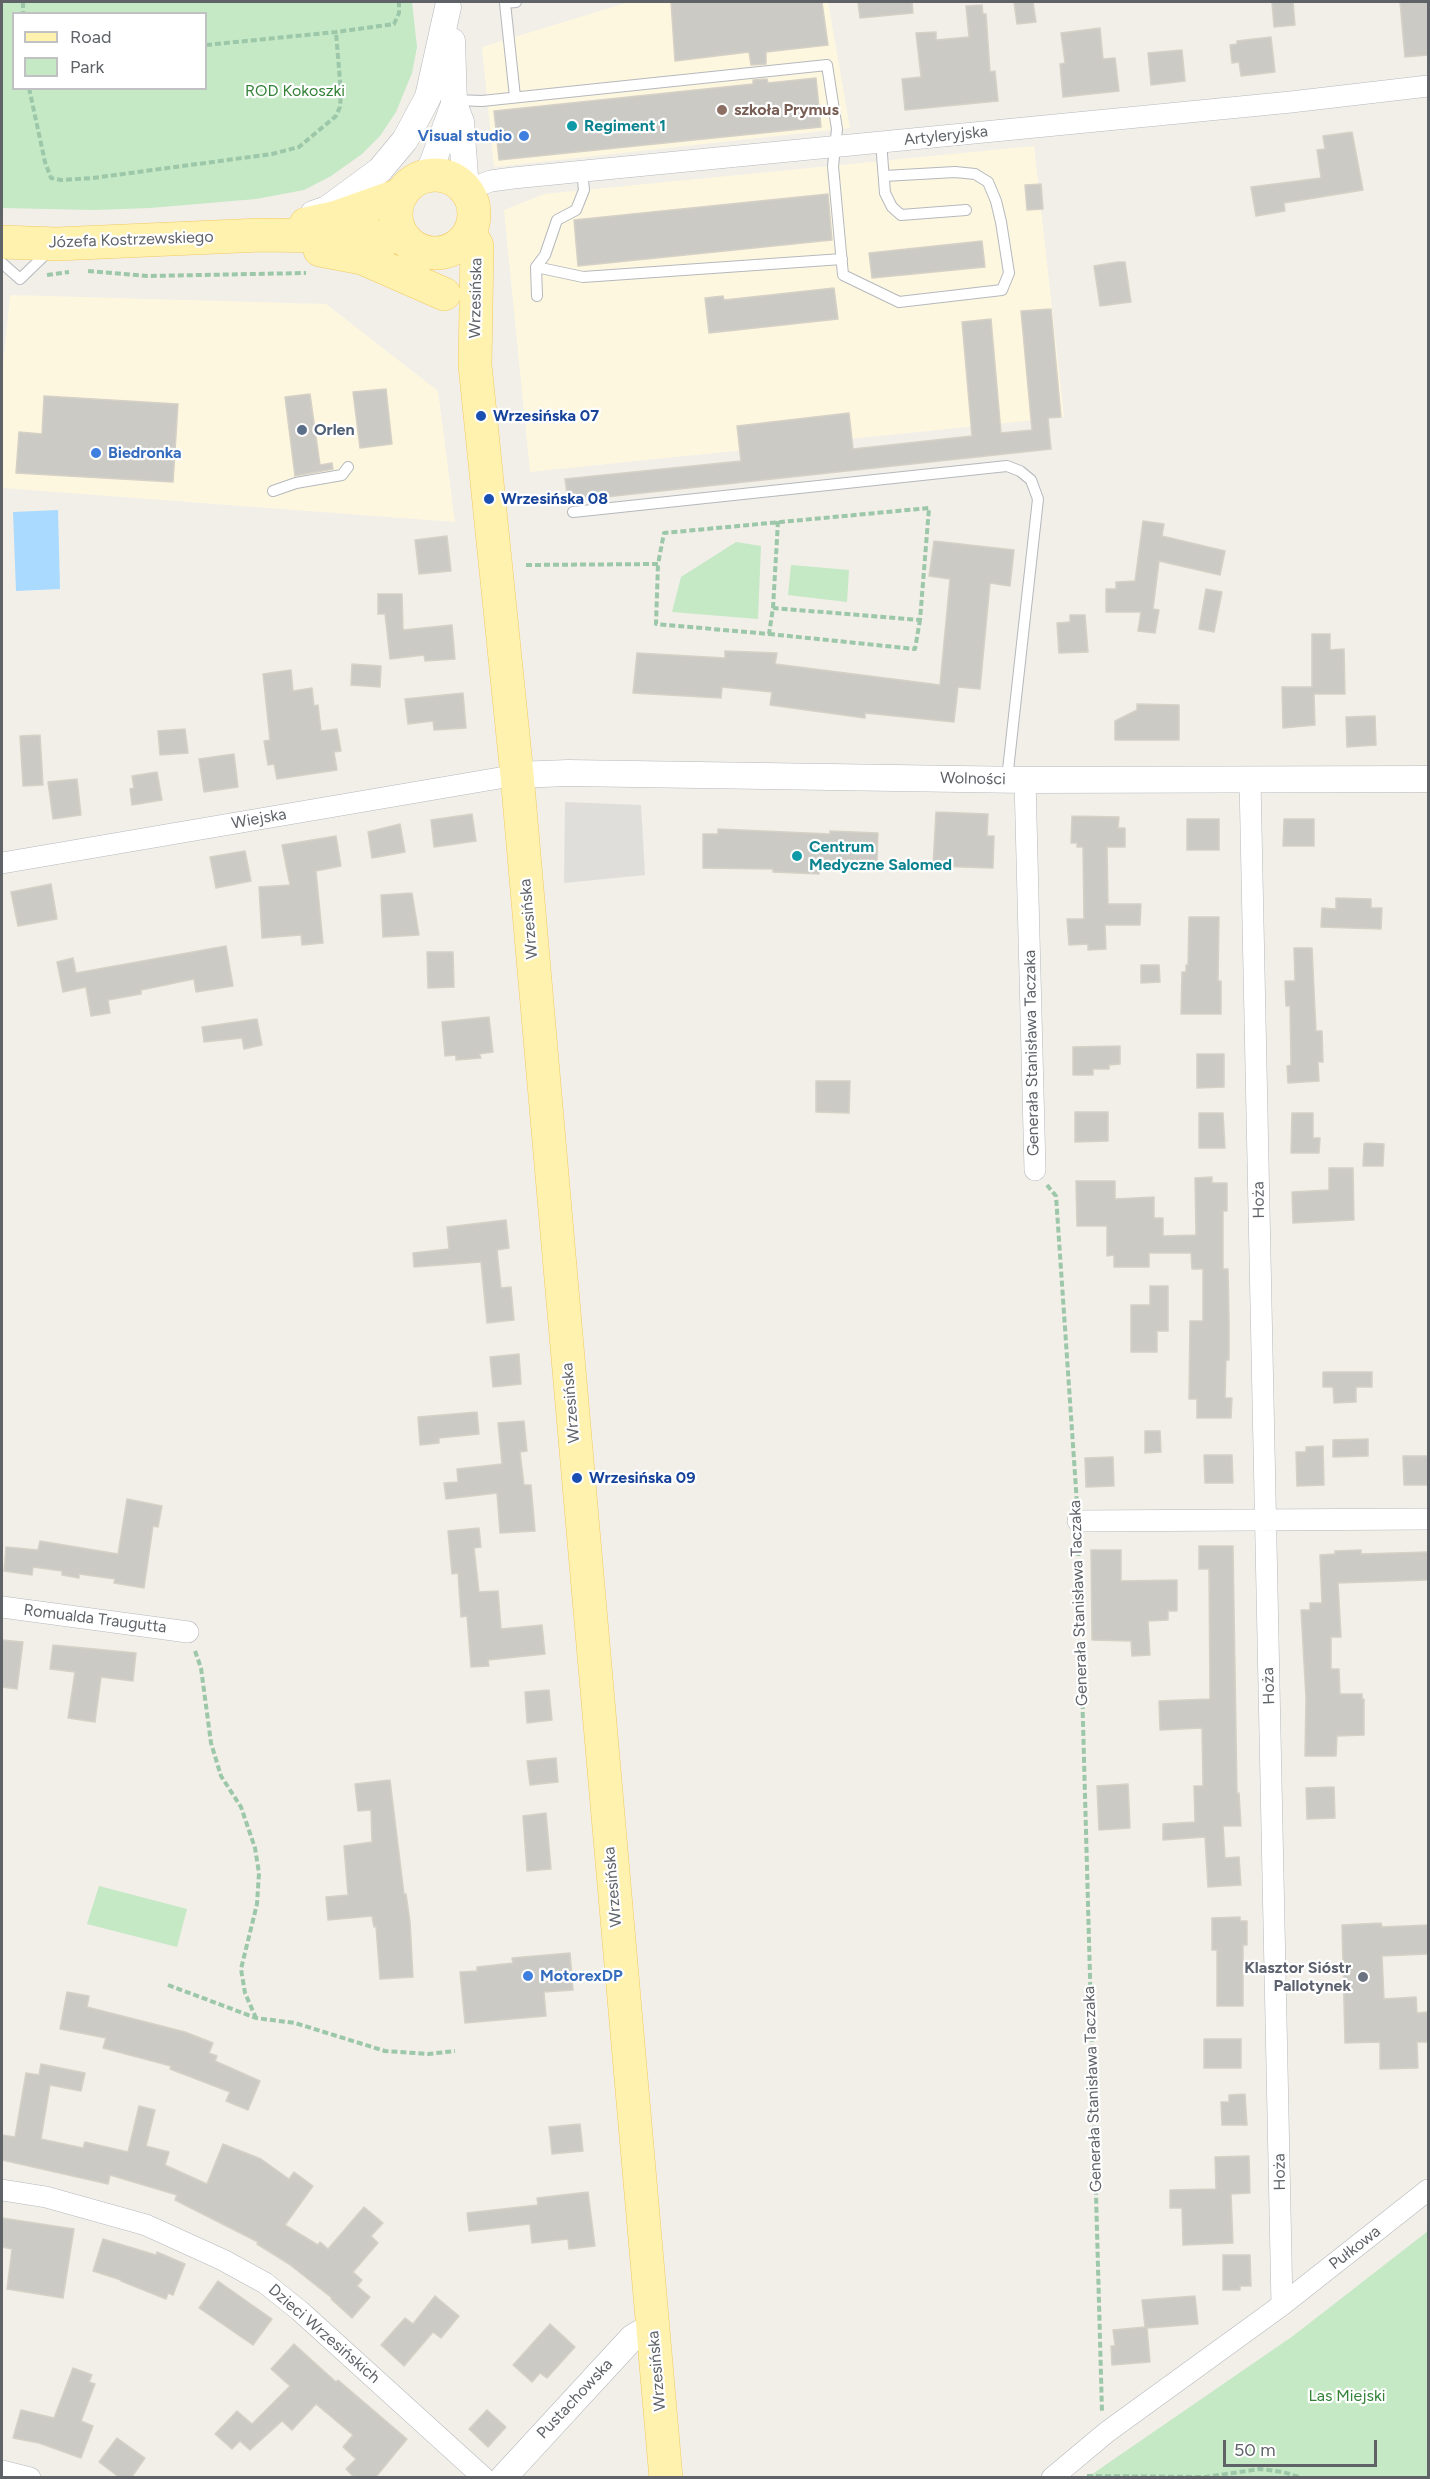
<!DOCTYPE html>
<html>
<head>
<meta charset="utf-8">
<style>
  body { margin:0 }
  #map { position:relative; width:1430px; height:2479px; overflow:hidden; background:#f1efe8; font-family:Figtree,sans-serif }
  canvas { display:block }
  .frame { position:absolute; inset:0; border:3px solid #5f6368; pointer-events:none }
  .legend { position:absolute; left:12px; top:12px; width:195px; height:78px; box-sizing:border-box; background:#fff; border:2px solid #bfc1c3; margin:0; padding:8px 10px; list-style:none; font-size:18px; color:#5f6368 }
  .legend li { display:flex; align-items:center; gap:12px; height:30px }
  .legend b { width:30px; border:2px solid #bfc1c3 }
  .scale { position:absolute; left:1223px; top:2440px; width:154px; height:27px; box-sizing:border-box; border:3px solid #5f6368; border-top:0; padding-left:8px; font-size:18px; line-height:21px; white-space:nowrap; color:#5f6368; -webkit-text-stroke:4px #fff; paint-order:stroke }
</style>
</head>
<body>
<div id="map">
<canvas width="1430" height="2479"></canvas>
<div class="frame"></div>
<ul class="legend">
<li><b style="height:8px;background:#fff2af"></b>Road</li>
<li><b style="height:16px;background:#c5e8c5"></b>Park</li>
</ul>
<div class="scale">50 m</div>
</div>
<script>
const c = document.querySelector('canvas').getContext('2d');
c.lineJoin = 'round';
function paint(path, color) { c.fillStyle = color; c.fill(path, 'evenodd'); }
const toPath = rows => new Path2D(rows.map(r => 'M' + r).join(''));
function trace(path, color, width, dash) { c.strokeStyle = color; c.lineWidth = width; c.lineCap = dash ? 'butt' : 'round'; c.setLineDash(dash || []); c.stroke(path); }
function label(font, color, halo, rows, align = 'center') {
  c.font = font + ' Figtree,sans-serif'; c.lineWidth = 4.5; c.setLineDash([]); c.textBaseline = 'middle'; c.strokeStyle = halo; c.fillStyle = color; for (const [text, x, y, turn = 0] of rows) {
    c.save(); c.translate(x, y); c.rotate((+turn || 0) * Math.PI / 180); c.textAlign = isNaN(turn) ? turn : align; if (halo) c.strokeText(text, 0, 0); c.fillText(text, 0, 0); c.restore();
  }
}
const commercial = toPath([
  [629,2,828,2,850,128,494,167,482,47],
  [1034,146,1064,417,530,472,504,210,544,194],
  [10,295,326,304,438,391,455,522,2,488,2,379]
]);
const industrial = toPath([
  [565,802,641,805,645,875,564,883]
]);
const green = toPath([
  [2,2,412,2,417,47,412,73,396,112,380,136,362,154,331,176,304,190,256,199,150,208,94,210,2,208],
  [14,14,206,14,206,88,14,88],
  [736,542,761,546,758,619,672,612,681,577],
  [791,565,849,570,847,602,788,595],
  [99,1886,187,1909,177,1947,87,1924],
  [1428,2231,1428,2477,1088,2477,1293,2336]
]);
const water = toPath([
  [58,510,60,589,16,591,13,512]
]);
const building = toPath([
  [671,2,822,2,828,45,766,52,766,64,751,65,749,52,675,61,671,2],
  [858,2,912,2,913,13,860,18,858,2],
  [1014,2,1033,2,1036,22,1017,24,1014,2],
  [1272,2,1293,2,1295,25,1274,27,1272,2],
  [1400,2,1428,2,1428,55,1405,57,1400,2],
  [982,5,983,14,986,14,990,72,995,71,998,101,905,110,902,79,921,77,916,33,936,32,936,40,969,37,966,6,982,5],
  [1100,28,1103,59,1115,58,1119,91,1063,97,1060,64,1065,63,1061,33,1100,28],
  [1271,37,1275,72,1241,76,1239,62,1232,63,1230,45,1237,44,1237,41,1271,37],
  [1182,50,1185,81,1151,85,1148,53,1182,50],
  [816,78,821,127,499,160,494,111,753,84,753,80,767,79,768,83,816,78],
  [1352,132,1363,190,1284,203,1285,211,1256,216,1251,187,1321,178,1317,150,1325,149,1323,136,1352,132],
  [1041,184,1043,209,1027,210,1025,185,1041,184],
  [828,194,832,240,578,266,574,220,828,194],
  [982,241,985,267,872,278,869,253,982,241],
  [1118,262,1125,262,1131,302,1100,306,1094,266,1118,262],
  [834,288,838,319,709,333,705,298,723,296,724,300,834,288],
  [1051,309,1061,417,1048,418,1051,449,568,501,565,479,741,461,737,426,849,413,853,449,972,436,962,322,991,319,1001,433,1032,430,1021,311,1051,309],
  [386,389,392,444,360,448,353,392,386,389],
  [310,394,320,465,332,463,333,469,295,476,285,397,310,394],
  [44,396,178,404,173,482,16,473,19,432,42,434,44,396],
  [1143,521,1164,524,1162,536,1225,551,1220,575,1159,561,1153,609,1159,610,1155,633,1138,631,1141,612,1106,612,1106,589,1116,589,1116,582,1135,581,1143,521],
  [447,536,451,571,419,574,415,540,447,536],
  [934,541,1014,550,1010,586,990,583,980,689,958,687,954,722,865,713,865,718,770,705,772,692,722,687,721,698,633,693,637,653,725,658,725,651,777,653,775,664,940,685,950,579,929,576,934,541],
  [1206,589,1222,592,1214,632,1199,629,1206,589],
  [378,594,402,594,403,630,452,625,455,659,425,661,424,655,390,659,385,614,378,614,378,594],
  [1070,615,1085,615,1088,652,1059,653,1057,623,1070,622,1070,615],
  [1312,634,1330,634,1330,650,1344,649,1345,694,1314,694,1315,725,1283,728,1282,687,1312,687,1312,634],
  [352,664,381,666,380,687,351,685,352,664],
  [291,670,293,691,312,688,314,706,318,705,321,731,337,729,341,751,334,752,337,770,277,779,274,764,268,765,264,741,270,740,263,674,291,670],
  [463,693,466,728,434,730,433,721,408,724,405,699,463,693],
  [1137,704,1179,705,1179,740,1115,740,1115,721,1137,710,1137,704],
  [1375,716,1376,745,1347,747,1346,717,1375,716],
  [185,729,188,753,160,755,158,731,185,729],
  [40,735,43,785,23,786,20,736,40,735],
  [234,754,238,787,204,792,199,759,234,754],
  [157,772,162,800,132,805,130,789,134,788,132,776,157,772],
  [77,779,81,815,53,819,48,782,77,779],
  [936,812,988,814,987,836,994,836,993,868,933,866,936,812],
  [472,814,476,841,434,847,431,820,472,814],
  [1072,816,1119,817,1118,828,1125,828,1125,847,1107,847,1108,904,1141,904,1140,925,1105,925,1106,949,1088,950,1088,944,1069,945,1067,919,1084,919,1083,847,1077,847,1077,843,1071,843,1072,816],
  [1187,819,1219,819,1219,850,1187,850,1187,819],
  [1284,819,1314,819,1314,846,1283,846,1284,819],
  [400,824,405,852,372,858,368,832,400,824],
  [718,829,830,834,830,831,878,833,877,861,819,860,819,874,773,872,773,869,703,868,703,834,718,834,718,829],
  [336,836,341,866,316,871,323,943,302,945,301,935,262,938,259,887,290,885,282,845,336,836],
  [245,851,251,881,216,888,210,857,245,851],
  [51,884,57,919,18,926,11,892,51,884],
  [412,893,419,935,383,937,381,895,412,893],
  [1336,898,1371,899,1371,908,1382,908,1381,929,1321,927,1322,908,1336,909,1336,898],
  [1189,917,1219,917,1218,981,1221,981,1221,1014,1181,1014,1182,972,1186,972,1186,965,1188,965,1189,917],
  [226,946,233,986,196,992,194,979,141,990,141,994,108,1000,110,1013,91,1016,86,987,63,992,57,962,73,958,76,973,226,946],
  [1294,948,1312,948,1316,1031,1322,1031,1323,1062,1318,1062,1319,1081,1288,1083,1287,1066,1291,1065,1290,1006,1286,1006,1285,981,1295,981,1294,948],
  [427,952,453,952,454,987,428,988,427,952],
  [1141,965,1159,965,1160,982,1141,983,1141,965],
  [489,1017,493,1052,479,1054,481,1058,456,1060,456,1055,445,1056,442,1022,489,1017],
  [257,1019,262,1045,244,1049,242,1038,204,1042,202,1027,257,1019],
  [1120,1046,1120,1064,1109,1065,1109,1069,1093,1069,1093,1075,1073,1075,1073,1047,1120,1046],
  [1197,1054,1224,1054,1224,1087,1197,1088,1197,1054],
  [816,1081,850,1081,849,1113,816,1112,816,1081],
  [1075,1112,1108,1112,1108,1141,1075,1142,1075,1112],
  [1199,1113,1223,1113,1225,1148,1199,1148,1199,1113],
  [1292,1113,1313,1113,1313,1138,1320,1138,1319,1153,1291,1153,1292,1113],
  [1367,1143,1384,1144,1383,1166,1363,1166,1364,1144,1367,1143],
  [1329,1168,1353,1168,1354,1220,1293,1223,1292,1192,1329,1190,1329,1168],
  [1212,1177,1212,1183,1227,1183,1227,1211,1223,1211,1223,1269,1228,1269,1229,1321,1229,1360,1226,1360,1225,1398,1232,1398,1231,1418,1197,1418,1197,1399,1189,1399,1190,1321,1203,1321,1203,1269,1192,1269,1191,1253,1149,1253,1149,1267,1114,1267,1114,1255,1107,1256,1107,1226,1077,1226,1076,1181,1115,1181,1115,1199,1154,1197,1154,1218,1163,1218,1163,1236,1196,1235,1195,1178,1212,1177],
  [506,1220,509,1248,497,1250,501,1288,511,1287,514,1320,487,1323,481,1262,414,1267,413,1253,449,1249,447,1227,506,1220],
  [1150,1286,1168,1286,1168,1331,1157,1331,1157,1352,1131,1352,1131,1305,1150,1305,1150,1286],
  [519,1354,521,1384,493,1387,490,1357,519,1354],
  [1323,1372,1372,1372,1372,1387,1356,1387,1356,1402,1334,1403,1333,1387,1323,1387,1323,1372],
  [477,1412,479,1434,439,1438,439,1443,420,1445,418,1417,477,1412],
  [524,1421,527,1451,520,1452,524,1485,531,1485,535,1531,500,1533,497,1493,446,1499,444,1483,458,1482,457,1469,502,1464,498,1423,524,1421],
  [1145,1431,1160,1431,1161,1452,1145,1453,1145,1431],
  [1368,1439,1368,1456,1333,1457,1333,1440,1368,1439],
  [1323,1446,1324,1485,1297,1486,1296,1452,1306,1452,1306,1447,1323,1446],
  [1204,1455,1232,1455,1233,1483,1205,1483,1204,1455],
  [1403,1456,1428,1456,1428,1485,1404,1485,1403,1456],
  [1113,1457,1114,1486,1086,1487,1085,1458,1113,1457],
  [127,1499,162,1506,158,1527,153,1526,144,1588,114,1583,115,1579,79,1574,79,1578,62,1575,62,1571,33,1567,32,1575,4,1571,6,1547,38,1550,40,1541,118,1554,127,1499],
  [479,1528,481,1547,474,1548,479,1592,498,1591,501,1629,542,1625,545,1654,488,1660,489,1666,471,1667,467,1616,461,1617,458,1573,452,1574,448,1531,479,1528],
  [1199,1546,1233,1546,1237,1794,1239,1793,1241,1826,1223,1826,1225,1858,1239,1857,1241,1885,1208,1887,1205,1837,1163,1840,1163,1824,1195,1822,1194,1786,1203,1786,1202,1728,1160,1730,1159,1701,1210,1699,1209,1569,1199,1569,1199,1546],
  [1091,1550,1121,1550,1121,1581,1177,1580,1177,1611,1168,1611,1168,1620,1148,1621,1150,1655,1132,1656,1131,1641,1092,1640,1091,1550],
  [1361,1550,1361,1554,1428,1552,1428,1580,1338,1583,1341,1637,1331,1637,1331,1669,1339,1669,1340,1694,1362,1694,1362,1699,1364,1699,1364,1735,1337,1736,1336,1756,1305,1756,1306,1698,1301,1610,1310,1610,1310,1603,1322,1603,1320,1555,1335,1554,1335,1551,1361,1550],
  [2,1640,23,1642,17,1689,2,1687,2,1640],
  [53,1645,136,1653,133,1681,101,1677,95,1722,68,1718,75,1672,50,1669,53,1645],
  [549,1690,552,1720,527,1723,525,1692,549,1690],
  [556,1758,558,1782,530,1785,527,1761,556,1758],
  [390,1780,404,1894,406,1894,410,1922,413,1977,380,1979,376,1926,374,1927,372,1916,328,1920,326,1897,348,1895,344,1846,372,1842,371,1810,358,1811,355,1784,390,1780],
  [1128,1784,1130,1828,1099,1830,1097,1786,1128,1784],
  [1334,1787,1335,1818,1307,1819,1306,1788,1334,1787],
  [546,1813,551,1869,527,1871,523,1816,546,1813],
  [1240,1917,1240,1921,1247,1921,1247,1945,1243,1945,1243,2006,1217,2006,1217,1950,1212,1950,1212,1918,1240,1917],
  [1381,1923,1382,1927,1428,1925,1428,1954,1382,1956,1384,1999,1416,1997,1417,2013,1428,2012,1428,2042,1417,2042,1418,2068,1380,2069,1380,2042,1345,2043,1342,1925,1381,1923],
  [570,1953,573,1990,544,1992,546,2016,465,2023,460,1972,477,1971,477,1967,513,1963,512,1958,570,1953],
  [67,1992,89,1996,87,2007,185,2032,213,2043,209,2053,217,2056,215,2061,260,2081,248,2110,226,2101,230,2092,170,2069,171,2066,103,2048,106,2038,60,2029,67,1992],
  [1204,2039,1241,2039,1241,2068,1204,2068,1204,2039],
  [41,2064,85,2073,81,2091,50,2085,41,2139,83,2148,85,2142,128,2152,139,2106,155,2110,146,2146,169,2152,165,2165,207,2184,223,2144,261,2159,289,2179,294,2172,313,2186,285,2225,318,2245,320,2242,328,2249,364,2207,383,2223,371,2236,378,2243,353,2272,362,2280,357,2286,370,2297,352,2318,331,2299,332,2298,289,2264,257,2244,258,2242,175,2200,177,2195,110,2175,108,2184,2,2160,2,2135,15,2137,26,2073,39,2075,41,2064],
  [1245,2094,1247,2125,1222,2125,1221,2102,1229,2102,1229,2095,1245,2094],
  [580,2124,583,2151,552,2154,549,2127,580,2124],
  [1249,2156,1250,2193,1231,2194,1233,2243,1183,2245,1182,2208,1170,2208,1170,2190,1216,2189,1215,2157,1249,2156],
  [588,2192,595,2246,569,2249,568,2239,532,2243,530,2224,469,2231,467,2213,538,2205,537,2198,588,2192],
  [2,2218,74,2229,63,2298,7,2289,12,2249,2,2247,2,2218],
  [103,2239,156,2255,157,2252,185,2264,173,2295,168,2293,166,2299,121,2281,121,2280,93,2271,103,2239],
  [1223,2255,1250,2255,1251,2286,1240,2286,1240,2290,1223,2290,1223,2255],
  [218,2281,272,2319,253,2345,199,2308,218,2281],
  [435,2296,459,2316,441,2338,433,2332,404,2366,381,2345,405,2318,413,2324,435,2296],
  [1195,2296,1198,2324,1147,2328,1150,2362,1112,2365,1111,2346,1115,2346,1113,2330,1145,2327,1142,2300,1195,2296],
  [550,2324,575,2347,547,2378,540,2373,532,2382,513,2365,550,2324],
  [294,2344,336,2382,338,2380,407,2439,375,2478,355,2478,346,2469,356,2459,343,2447,353,2435,316,2404,292,2430,282,2421,250,2450,240,2441,232,2449,215,2434,237,2411,252,2424,290,2386,271,2369,294,2344],
  [73,2368,92,2375,89,2382,95,2384,81,2421,93,2426,81,2458,39,2443,13,2438,21,2410,54,2418,73,2368],
  [487,2410,506,2427,488,2447,469,2429,487,2410],
  [117,2438,145,2458,131,2478,120,2478,99,2462,117,2438]
]);
const path = toPath([
  [23,2,23,14],
  [206,45,336,32,394,24,399,13,399,2],
  [29,88,45,162,51,178,61,180,93,178,272,154,299,147,336,116,340,107,341,93,336,32],
  [88,271,147,276,306,273],
  [47,275,69,272],
  [526,565,658,564,664,533,929,508,920,620,773,608,769,634,656,624,658,564],
  [773,608,778,521],
  [769,634,915,649,920,620],
  [1047,1185,1056,1196,1077,1504],
  [1078,1541,1102,2412],
  [195,1651,201,1668,211,1743,221,1776,241,1807,255,1848,259,1873,257,1904,241,1969,245,1993,256,2018],
  [168,1985,256,2018,295,2023,385,2051,428,2054,455,2051],
  [1087,2476,1206,2477,1260,2469,1283,2472,1302,2478]
]);
const service = toPath([
  [515,97,505,3,516,2],
  [454,100,482,101,827,65,837,129,833,166,843,275,899,302,1002,290,1009,273,1001,222,996,201,988,182,975,174,955,172,884,176],
  [881,142,885,193,892,207,901,215,966,210],
  [2,263,20,279,49,251],
  [536,267,583,277,842,259],
  [537,296,536,267,545,255,557,220,576,210,584,190,582,171],
  [273,491,296,483,342,475,348,467],
  [573,512,1007,466,1020,471,1031,480,1038,499,1007,779]
]);
const minor = toPath([
  [466,190,491,181,513,178,1291,102,1428,86],
  [1025,780,1035,1170],
  [1250,780,1282,2305],
  [2,863,517,775],
  [1078,1521,1428,1519],
  [2,1607,188,1632],
  [2,2190,46,2197,146,2225,223,2260,265,2283,300,2311,484,2478],
  [2,2471,30,2478],
  [1052,2478,1107,2432,1282,2305,1428,2190]
]);
const tertiary = toPath([
  [452,41,454,104,461,122,466,190],
  [425,177,433,162,454,104],
  [313,214,327,209,380,170,405,140,428,97,448,7],
  [517,775,568,773,1025,780,1428,779],
  [503,2478,632,2338,640,2333,653,2331]
]);
const primary = toPath([
  '396 214a39 39 0 1 1 78 0a39 39 0 1 1-78 0Z',
  [306,224,334,218,402,194],
  [470,233,477,246,475,365,517,775,666,2478],
  [2,242,57,244,261,235,403,237],
  [320,250,362,258,444,294]
]);
const markers = [
  [722,110,6,"#8d6e63"],
  [572,126,6,"#0f9aa8"],
  [524,136,6,"#3f7fe0"],
  [481,416,6,"#1a4fb4"],
  [302,430,6,"#5c6f8a"],
  [96,453,6,"#3f7fe0"],
  [489,499,6,"#1a4fb4"],
  [797,856,6,"#0f9aa8"],
  [577,1478,6,"#1a4fb4"],
  [528,1976,6,"#3f7fe0"],
  [1363,1977,6,"#6b7280"]
];
const parkNames = [
  ["ROD Kokoszki",295,91],
  ["Las Miejski",1347,2396]
];
const educationNames = [
  ["szkoła Prymus",734,110]
];
const cultureNames = [
  ["Regiment 1",584,126],
  ["Centrum",809,847],
  ["Medyczne Salomed",809,865]
];
const shopNames = [
  ["Visual studio",512,136,"right"],
  ["Biedronka",108,453],
  ["MotorexDP",540,1976]
];
const streetNames = [
  ["Artyleryjska",946,136,-6],
  ["Józefa Kostrzewskiego",131,240,-2],
  ["Wrzesińska",476,298,-89],
  ["Wolności",973,779,1],
  ["Wiejska",259,819,-10],
  ["Wrzesińska",529,919,-95],
  ["Generała Stanisława Taczaka",1032,1053,-91],
  ["Hoża",1259,1200,-91],
  ["Wrzesińska",571,1403,-95],
  ["Generała Stanisława Taczaka",1079,1603,-92],
  ["Romualda Traugutta",95,1619,7],
  ["Hoża",1269,1686,-92],
  ["Wrzesińska",613,1887,-95],
  ["Generała Stanisława Taczaka",1093,2089,-92],
  ["Hoża",1280,2172,-91],
  ["Pułkowa",1355,2248,-38],
  ["Dzieci Wrzesińskich",324,2334,41],
  ["Wrzesińska",657,2371,-95],
  ["Pustachowska",575,2399,-47]
];
const transitNames = [
  ["Wrzesińska 07",493,416],
  ["Wrzesińska 08",501,499],
  ["Wrzesińska 09",589,1478]
];
const serviceNames = [
  ["Orlen",314,430]
];
const worshipNames = [
  ["Klasztor Sióstr",1351,1968],
  ["Pallotynek",1351,1986]
];
paint(commercial, '#fef7e0');
paint(industrial, '#e0deda');
paint(green, '#c5e8c5');
paint(water, '#aadaff');
paint(building, '#cccac5');
trace(building, '#d6d1c6', 1.5);
trace(service, '#b5b8bc', 12);
trace(minor, '#b5b8bc', 22);
trace(tertiary, '#b5b8bc', 27);
trace(primary, '#f2c960', 34);
trace(path, '#9cc7a9', 4, [6, 3]);
trace(service, '#fff', 10);
trace(minor, '#fff', 21);
trace(tertiary, '#fff', 26);
trace(primary, '#fff2af', 33);
for (const [x, y, r, color] of markers) { const dot = new Path2D(); dot.arc(x, y, r, 0, 2 * Math.PI); c.fillStyle = color; c.fill(dot); trace(dot, '#fff', 2); }
label('16px', '#348238', '#fff', parkNames);
label('bold 16px', '#785e54', '#fff', educationNames, 'left');
label('bold 16px', '#0d838f', '#fff', cultureNames, 'left');
label('bold 16px', '#366cbe', '#fff', shopNames, 'left');
label('16px', '#5f6368', '#fff', streetNames);
label('bold 16px', '#164399', '#fff', transitNames, 'left');
label('bold 16px', '#4e5e75', '#fff', serviceNames, 'left');
label('bold 16px', '#5b616d', '#fff', worshipNames, 'right');
</script>
</body>
</html>
